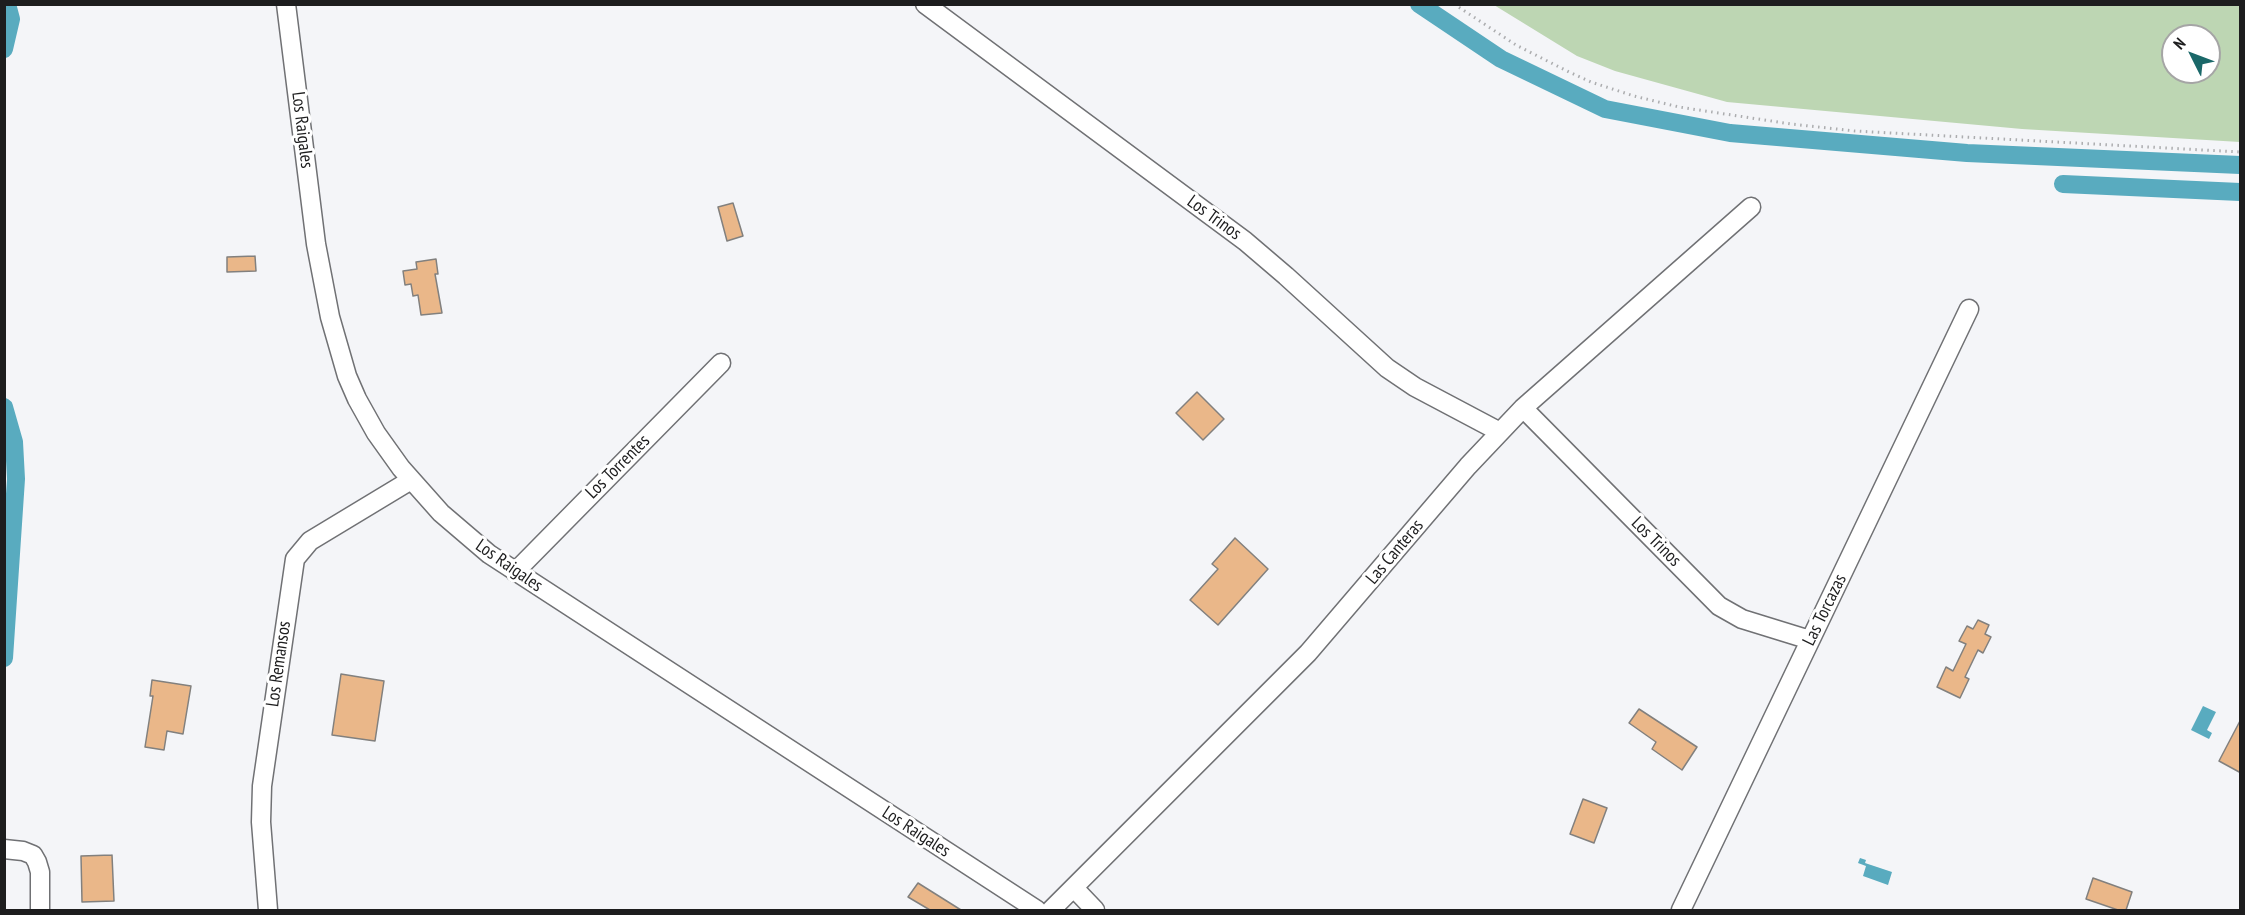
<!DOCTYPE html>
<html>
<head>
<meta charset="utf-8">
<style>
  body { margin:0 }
  #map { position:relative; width:2245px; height:915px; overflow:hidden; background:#f4f5f8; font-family:"PT Sans Narrow",sans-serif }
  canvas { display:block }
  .frame { position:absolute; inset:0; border:6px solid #1d1d1e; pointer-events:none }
  .north { position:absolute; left:2161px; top:24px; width:60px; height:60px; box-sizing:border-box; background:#fff; border:2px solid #a5a5a5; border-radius:50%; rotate:312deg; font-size:16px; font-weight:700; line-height:24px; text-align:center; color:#1d1d1e }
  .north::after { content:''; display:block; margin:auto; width:21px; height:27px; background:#1a6869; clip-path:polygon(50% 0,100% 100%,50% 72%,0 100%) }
</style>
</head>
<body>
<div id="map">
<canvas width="2245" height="915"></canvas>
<div class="frame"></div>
<div class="north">N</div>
</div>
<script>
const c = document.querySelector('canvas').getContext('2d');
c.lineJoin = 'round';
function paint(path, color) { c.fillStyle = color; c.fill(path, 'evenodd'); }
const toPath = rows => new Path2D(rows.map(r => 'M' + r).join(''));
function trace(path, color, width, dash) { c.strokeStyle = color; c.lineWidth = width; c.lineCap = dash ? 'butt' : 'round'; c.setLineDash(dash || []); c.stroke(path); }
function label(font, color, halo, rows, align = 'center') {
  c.font = font + ' "PT Sans Narrow",sans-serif'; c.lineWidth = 6; c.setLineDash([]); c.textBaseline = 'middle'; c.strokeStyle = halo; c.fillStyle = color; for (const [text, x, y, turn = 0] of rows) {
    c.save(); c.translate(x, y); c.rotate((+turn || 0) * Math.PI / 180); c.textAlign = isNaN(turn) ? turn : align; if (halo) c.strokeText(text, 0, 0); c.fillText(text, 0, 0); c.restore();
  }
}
const green = toPath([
  [1494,5,2240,5,2240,142,2022,129,1727,102,1615,71,1577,56],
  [2173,36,2209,36,2209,72,2173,72]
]);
const water = toPath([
  [2203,706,2216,712,2207,730,2212,733,2209,739,2191,730],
  [1860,858,1866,860,1865,863,1892,872,1888,885,1863,876,1866,866,1858,863]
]);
const canal = toPath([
  [1419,4,1501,59,1605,109,1730,133,1967,153,2240,165],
  [4,49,11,19,7,4],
  [2063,184,2240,192],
  [4,407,14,442,16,479,4,658]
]);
const building = toPath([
  [733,203,743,236,727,241,718,207,733,203],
  [255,256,256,271,227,272,227,257,255,256],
  [436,259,438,274,435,274,442,313,421,315,418,295,413,296,411,284,405,285,403,271,417,269,416,262,436,259],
  [1197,392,1224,419,1203,440,1176,413,1197,392],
  [1235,538,1268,569,1218,625,1190,600,1218,569,1212,564,1235,538],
  [1978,620,1989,625,1985,634,1991,637,1983,653,1978,650,1965,677,1969,679,1960,698,1937,687,1946,667,1953,671,1966,644,1959,641,1967,626,1973,629,1978,620],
  [341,674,384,681,375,741,332,735,341,674],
  [152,680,191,686,183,734,167,731,164,750,145,747,153,696,150,696,152,680],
  [1639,709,1697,747,1682,770,1652,749,1656,742,1629,723,1639,709],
  [2241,719,2241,773,2219,761,2241,719],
  [1583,799,1607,808,1594,843,1570,834,1583,799],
  [112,855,114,901,82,902,81,856,112,855],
  [2093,878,2132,892,2126,910,2118,910,2086,899,2093,878],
  [918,883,961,910,930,910,908,897,918,883]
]);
const path = toPath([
  [1454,4,1516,45,1569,72,1591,82,1634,96,1679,107,1791,124,1855,131,2240,152]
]);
const minor = toPath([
  [286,4,316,244,330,317,347,376,357,399,376,433,401,468,441,513,489,554,1037,910],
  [925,4,1245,241,1286,276,1387,368,1415,387,1500,432],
  [1523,408,1719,606,1742,619,1810,640],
  [515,572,721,363],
  [4,849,23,851,33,855,37,862,40,872,40,910],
  [1074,888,1095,910],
  [268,910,261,822,262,786,295,559,310,541,411,480],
  [1051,910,1308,653,1468,466,1523,408,1751,207],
  [1681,910,1969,309]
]);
const streetNames = [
  ["Los Raigales",302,130,83],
  ["Los Trinos",1214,218,36],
  ["Los Torrentes",618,467,-45],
  ["Los Trinos",1656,542,45],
  ["Las Canteras",1395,552,-50],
  ["Los Raigales",509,566,35],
  ["Las Torcazas",1825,610,-64],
  ["Los Remansos",279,664,-82],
  ["Los Raigales",916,832,33]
];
paint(green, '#bdd6b3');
paint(water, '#59abbf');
trace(canal, '#59abbf', 18);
paint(building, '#eab789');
trace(building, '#82807e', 1.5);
trace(minor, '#707174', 21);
trace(path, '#acadaf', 3, [1.5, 4.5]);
trace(minor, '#fff', 18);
label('18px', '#1d1d1e', '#fff', streetNames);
</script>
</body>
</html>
